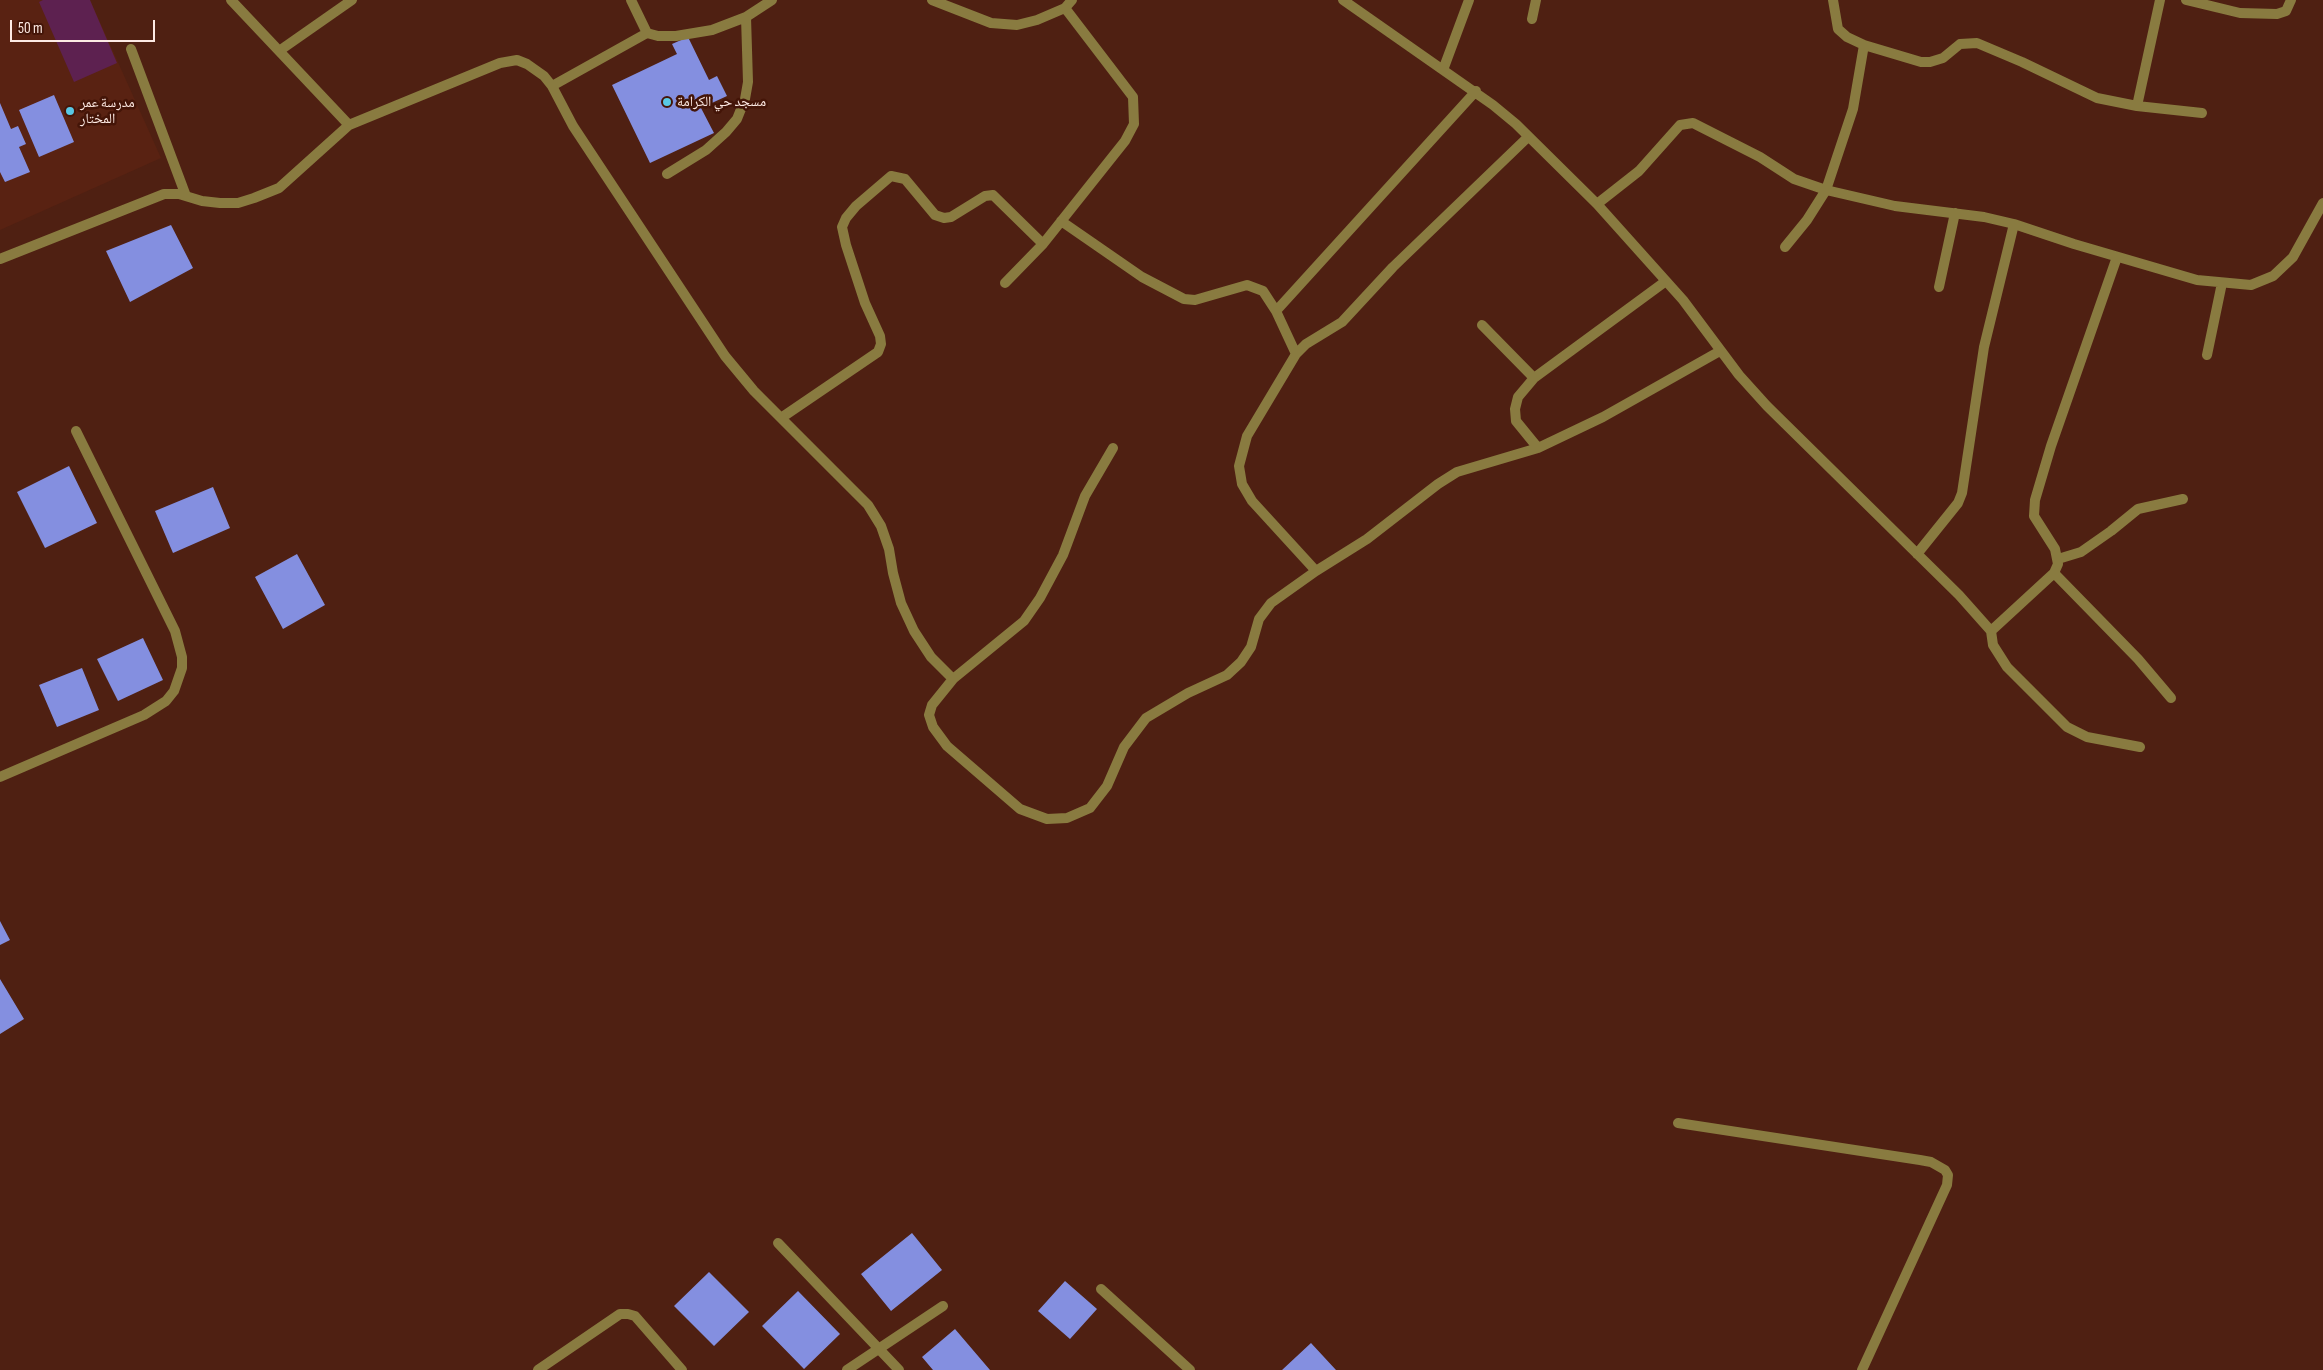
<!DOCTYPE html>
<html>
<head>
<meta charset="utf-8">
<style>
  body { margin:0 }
  #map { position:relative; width:2323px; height:1370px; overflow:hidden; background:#4f2012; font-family:"Sofia Sans Condensed",sans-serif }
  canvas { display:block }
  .scale { position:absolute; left:10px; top:20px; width:145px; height:22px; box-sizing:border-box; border:2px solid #fdeae4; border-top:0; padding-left:6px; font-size:15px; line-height:18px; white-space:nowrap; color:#fdeae4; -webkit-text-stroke:4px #441508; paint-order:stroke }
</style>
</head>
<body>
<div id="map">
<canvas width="2323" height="1370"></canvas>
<div class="scale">50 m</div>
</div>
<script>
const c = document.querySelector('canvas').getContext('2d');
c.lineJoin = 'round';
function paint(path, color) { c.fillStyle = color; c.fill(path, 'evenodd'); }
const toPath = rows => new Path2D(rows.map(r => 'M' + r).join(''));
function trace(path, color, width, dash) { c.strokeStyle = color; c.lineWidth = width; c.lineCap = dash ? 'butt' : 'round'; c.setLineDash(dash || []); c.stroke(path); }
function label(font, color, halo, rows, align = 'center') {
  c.font = font + ' "Sofia Sans Condensed","Noto Naskh Arabic",sans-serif'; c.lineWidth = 5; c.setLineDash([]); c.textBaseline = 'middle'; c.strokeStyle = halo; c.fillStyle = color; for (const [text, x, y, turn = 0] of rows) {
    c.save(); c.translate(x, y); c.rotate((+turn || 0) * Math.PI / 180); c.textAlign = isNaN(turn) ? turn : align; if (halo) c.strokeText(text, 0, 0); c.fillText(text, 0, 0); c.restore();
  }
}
const built = toPath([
  [0,0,90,0,161,158,0,230]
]);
const green = toPath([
  [43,0,90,0,117,63,74,82,39,2]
]);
const building = toPath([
  [688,37,709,80,717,76,727,96,701,108,714,133,650,163,612,85,677,54,672,44],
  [54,95,74,142,39,157,19,110],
  [0,103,11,129,18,126,26,144,19,147,30,172,5,182,0,172],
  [171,225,193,268,130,302,106,251],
  [69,466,97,523,45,548,17,492],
  [213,487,230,528,173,553,155,511],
  [297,554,325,605,283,629,255,577],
  [143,638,163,680,118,701,97,659],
  [82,668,99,710,57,727,39,685],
  [0,921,10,940,0,945],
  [0,979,24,1019,0,1034],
  [912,1233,942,1270,891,1311,861,1274],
  [709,1272,749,1312,714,1346,674,1306],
  [1065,1281,1097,1309,1070,1339,1038,1311],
  [798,1291,840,1334,804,1369,762,1326],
  [955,1329,990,1370,933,1370,922,1357],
  [1311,1343,1336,1370,1282,1370]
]);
const street = toPath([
  [231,0,349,125],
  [631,0,647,33],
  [932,0,991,23,1017,25,1037,20,1065,8,1072,0],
  [1343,0,1493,105,1516,124,1597,204,1683,300,1739,375,1767,406,1959,595,1991,631,1993,645,2007,667,2067,727,2087,737,2140,747],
  [1833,0,1838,29,1847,37,1864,45,1921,62,1930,62,1943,58,1960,44,1977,43,2022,62,2097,98,2137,106,2202,113],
  [2186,0,2240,13,2277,14,2286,11,2291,0],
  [1532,19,1536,0],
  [131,49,186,196],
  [279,51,352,0],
  [1443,70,1469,0],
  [552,86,647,33,658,36,676,36,712,30,746,17,772,0],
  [2137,106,2160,0],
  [667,174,706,150,726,132,737,119,745,99,748,82,746,17],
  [1597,204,1639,171,1680,125,1693,123,1760,157,1794,179,1826,190,1895,206,1984,217,2014,224,2074,244,2197,280,2251,285,2273,276,2293,257,2323,203],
  [1061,221,1142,277,1184,299,1195,300,1247,285,1263,291,1276,311],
  [1785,247,1807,220,1826,190,1853,109,1864,45],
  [0,259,164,194,179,194,202,201,220,203,238,203,254,198,279,188,349,125,500,63,517,60,527,64,544,76,552,86,573,126,725,356,754,391,868,505,881,526,889,549,893,573,901,603,914,631,931,657,953,679],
  [1005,283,1043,244,1125,141,1134,124,1133,97,1065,8],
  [1939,287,1955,213],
  [1482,325,1534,378],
  [1296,354,1276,311,1476,91],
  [2207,355,2222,283],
  [781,418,878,352,881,344,880,336,865,303,846,245,842,227,846,218,856,206,891,176,905,179,935,215,944,218,951,217,985,196,993,195,1043,244],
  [1113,448,1085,496,1063,555,1040,598,1024,621,953,679,932,705,929,715,933,727,947,746,1020,809,1047,819,1067,818,1090,808,1107,786,1124,747,1146,718,1188,693,1227,675,1241,662,1251,647,1259,619,1271,603,1316,571,1367,539,1438,484,1457,472,1538,448,1603,417,1720,351],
  [1538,448,1516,421,1515,409,1518,397,1534,378,1666,281],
  [1917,554,1958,503,1962,493,1984,347,2014,224],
  [2058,559,2081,552,2111,531,2138,509,2183,499],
  [1316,571,1252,501,1242,484,1239,466,1247,436,1296,354,1306,344,1342,322,1393,267,1528,137],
  [2054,573,2138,659,2171,698],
  [1991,631,2054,573,2058,564,2055,549,2034,516,2035,500,2051,446,2117,257],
  [0,777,144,715,166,701,174,691,182,668,182,657,175,631,76,431],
  [1678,1123,1920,1160,1931,1162,1945,1170,1948,1175,1947,1185,1862,1370],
  [778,1243,899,1370],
  [1101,1289,1190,1370],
  [538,1370,620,1314,628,1314,635,1316,682,1370],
  [847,1370,943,1306]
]);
const markers = [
  [667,102,5,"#59c8e4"],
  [70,111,5,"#59c8e4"]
];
const poiNames = [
  ["مسجد حي الكرامة",677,102],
  ["مدرسة عمر",80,103],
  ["المختار",80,119]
];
paint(built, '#592212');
paint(green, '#5d2150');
paint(building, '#848fe0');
trace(street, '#897b40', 10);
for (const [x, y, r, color] of markers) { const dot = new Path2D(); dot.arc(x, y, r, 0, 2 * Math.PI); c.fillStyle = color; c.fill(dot); trace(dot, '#441508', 2); }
label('14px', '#fdeae4', '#441508', poiNames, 'left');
</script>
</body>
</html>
